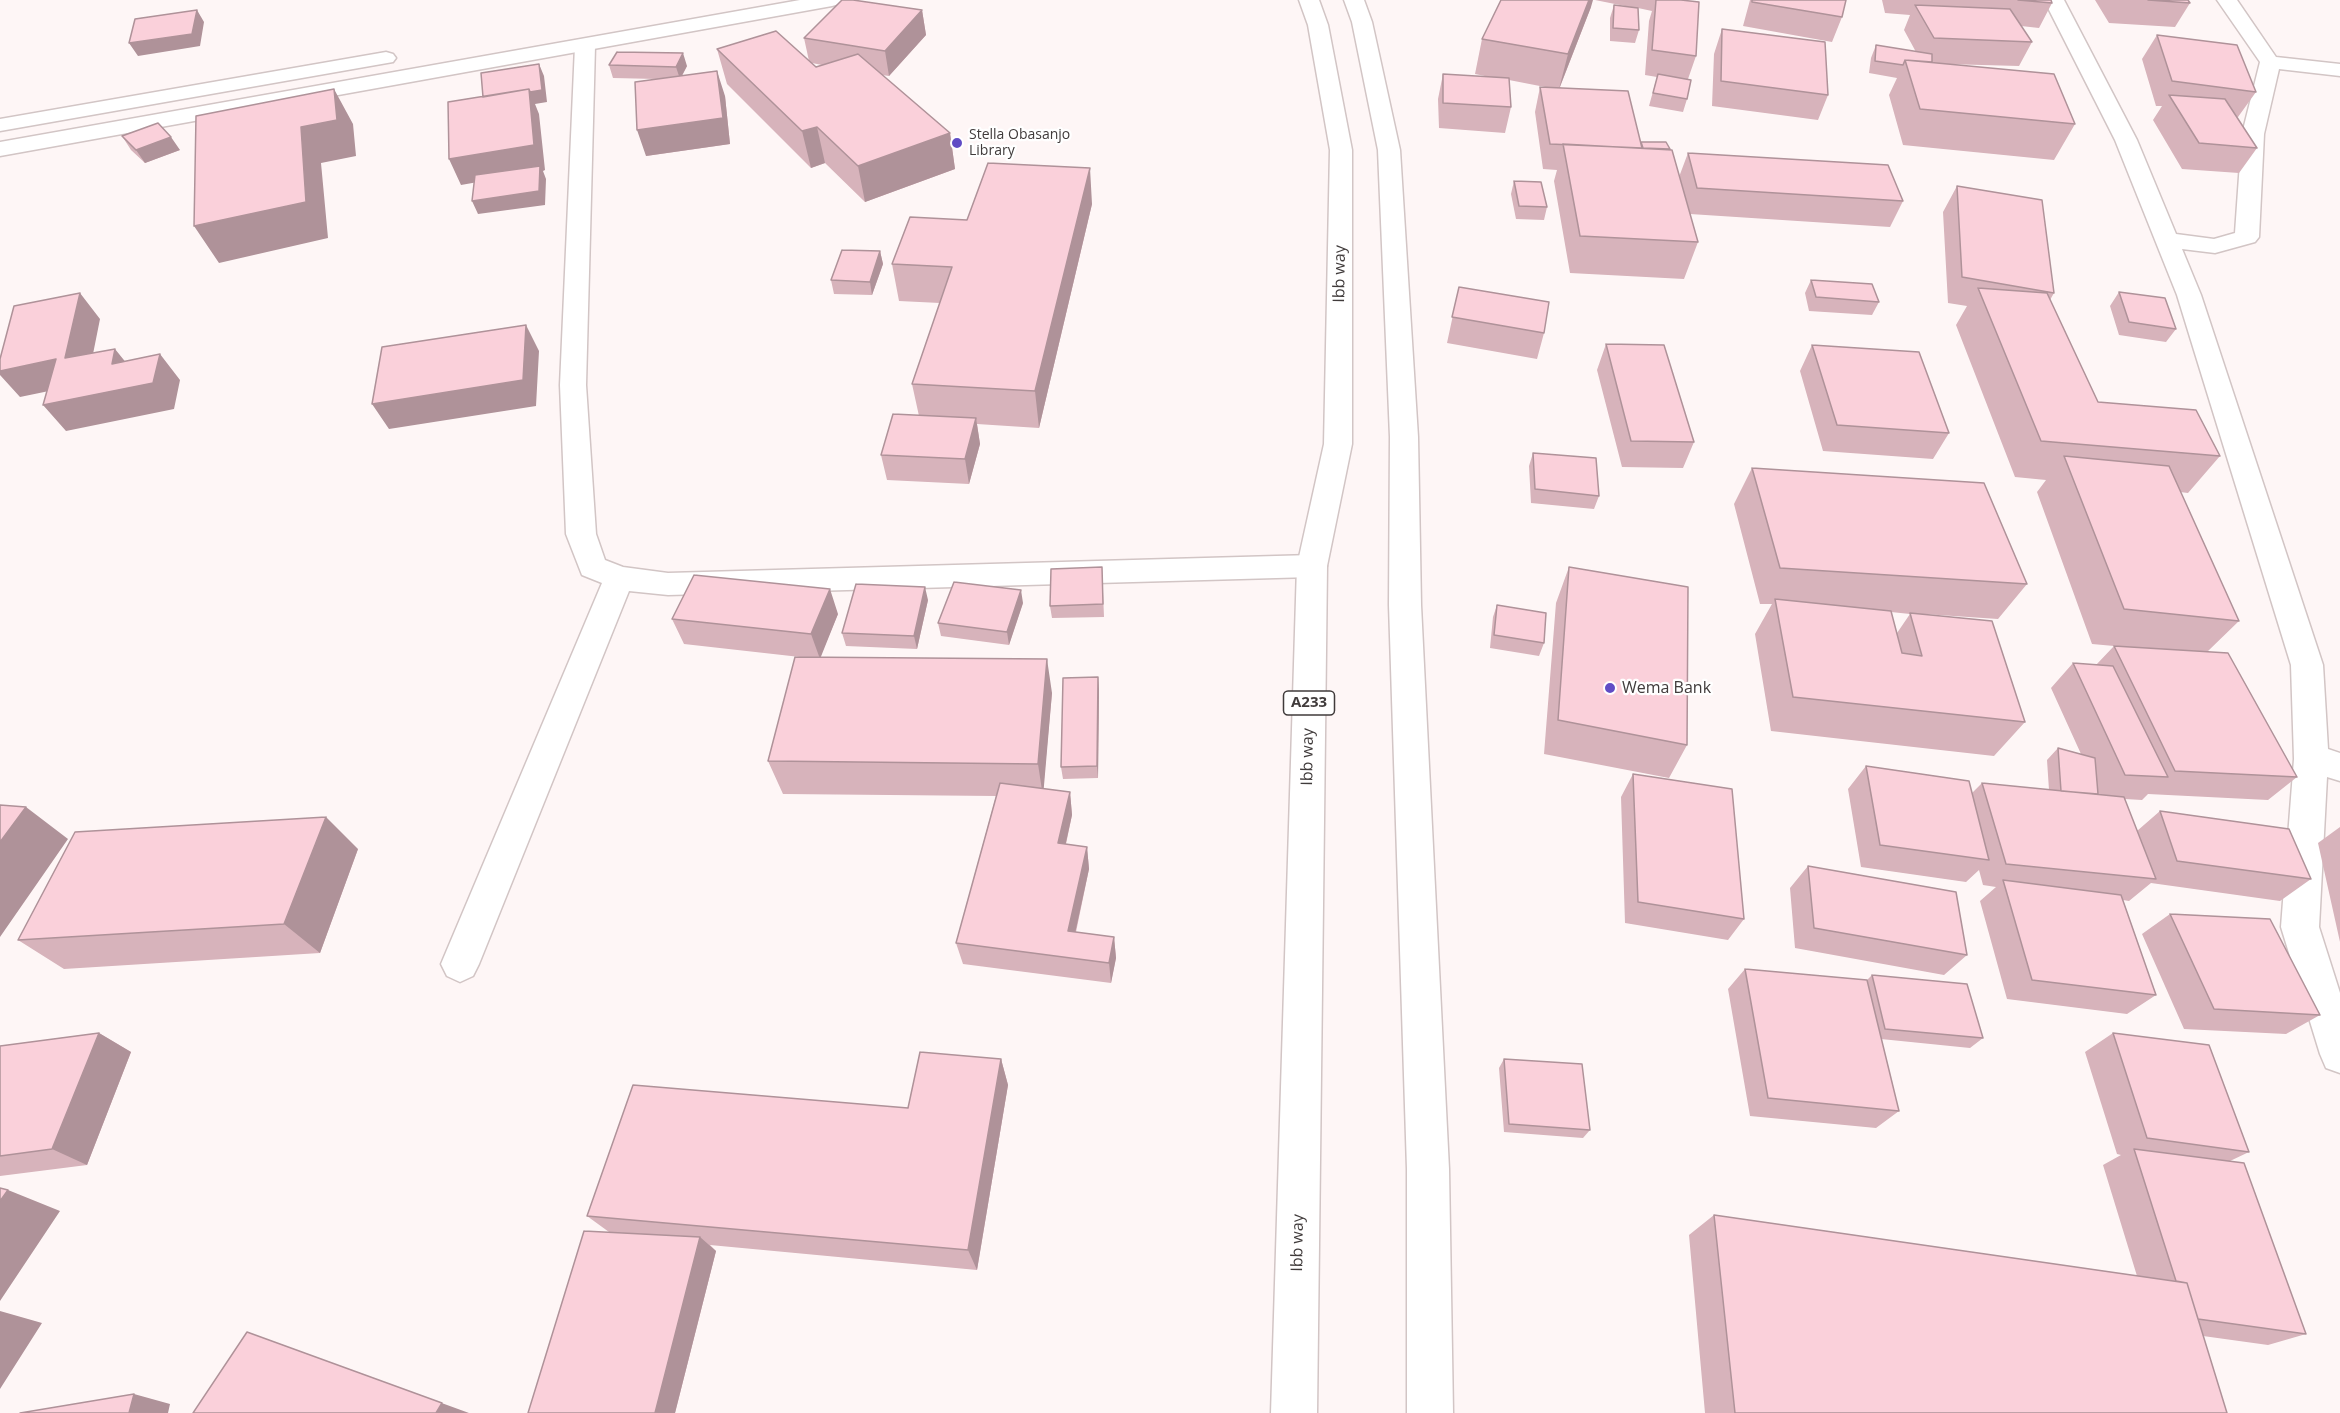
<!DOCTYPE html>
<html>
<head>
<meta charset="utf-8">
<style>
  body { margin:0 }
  canvas { display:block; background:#fef6f6 }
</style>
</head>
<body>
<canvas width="2340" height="1413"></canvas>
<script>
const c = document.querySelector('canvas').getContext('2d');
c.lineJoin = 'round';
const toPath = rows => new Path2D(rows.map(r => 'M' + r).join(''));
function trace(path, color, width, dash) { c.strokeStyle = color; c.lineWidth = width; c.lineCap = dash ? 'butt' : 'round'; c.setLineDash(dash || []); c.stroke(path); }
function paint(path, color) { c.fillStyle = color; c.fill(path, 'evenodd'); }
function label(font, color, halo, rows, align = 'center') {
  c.font = font + ' "Open Sans",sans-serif'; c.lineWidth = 4.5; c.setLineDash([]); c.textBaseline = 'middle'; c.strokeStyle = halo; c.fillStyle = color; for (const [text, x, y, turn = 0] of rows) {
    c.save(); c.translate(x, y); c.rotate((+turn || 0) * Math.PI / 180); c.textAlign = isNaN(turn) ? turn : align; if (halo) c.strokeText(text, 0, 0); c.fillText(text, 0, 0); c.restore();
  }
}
const minor = toPath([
  [2044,0,2064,0,2137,140,2176,234,2214,239,2235,233,2242,134,2260,62,2217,0,2237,0,2276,57,2340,64,2340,76,2279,69,2264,134,2259,237,2255,242,2215,253,2182,249,2201,295,2323,665,2328,749,2340,753,2340,781,2327,777,2319,927,2340,993,2340,1073,2326,1068,2320,1054,2281,927,2294,759,2291,665,2177,295,2115,140,2044,0],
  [585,40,592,42,595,46,586,385,596,534,605,560,623,567,668,573,1312,555,1323,558,1327,566,1323,574,1312,577,668,595,629,591,479,964,473,976,460,982,447,976,441,964,602,583,582,575,566,534,560,385,575,46,578,42,585,40]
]);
const primary = toPath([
  [800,0,842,0,839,4,832,6,0,156,0,142,800,0],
  [386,52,393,54,396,58,393,62,0,131,0,119,386,52]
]);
const trunk = toPath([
  [1299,0,1319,0,1328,25,1352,150,1352,444,1327,566,1317,1413,1271,1413,1297,566,1324,444,1330,150,1308,25,1299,0],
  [1344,0,1364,0,1372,22,1400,150,1418,437,1421,605,1449,1169,1453,1413,1407,1413,1407,1169,1389,605,1390,437,1378,150,1352,22,1344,0]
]);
const wall = toPath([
  [1595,0,1681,0,1696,56,1688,79,1687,99,1683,112,1649,106,1657,77,1645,75,1649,21,1652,11,1638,8,1639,30,1635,43,1610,41,1610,18,1614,5,1635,8],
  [1750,0,1846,0,1842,17,1832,42,1743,26],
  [1882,0,2051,0,2052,3,2039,28,2021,26,2032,42,2019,66,1945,64,2075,124,2054,160,1903,145,1889,95,1897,78,1869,73,1871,58,1876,45,1916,52,1904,30,1910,15,1885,13],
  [2095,0,2188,0,2190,3,2175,27,2109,23],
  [1591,7,1560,87,1641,142,1675,161,1677,167,1679,177,1688,153,1903,201,1890,227,1690,214,1698,242,1684,279,1570,273,1554,181,1557,170,1543,169,1535,112,1540,87,1545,87,1509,80,1511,107,1505,133,1439,128,1438,99,1443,74,1495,78,1475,74,1482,39],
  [922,10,926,35,889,76,882,75,950,133,955,169,865,202,825,163,811,168,727,84,717,49,809,61,804,38],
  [812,63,822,65,816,67],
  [1722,29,1828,95,1818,120,1712,106,1714,54],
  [2157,35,2256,92,2238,117,2237,117,2257,148,2239,173,2182,169,2153,120,2162,106,2156,106,2142,59],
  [609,65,687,66,682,76,725,96,730,144,646,156,657,79,613,78],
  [122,136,180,150,145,163,131,150],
  [1514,181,1547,207,1544,220,1516,219,1511,194],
  [1957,186,2054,293,2050,300,2098,402,2220,456,2188,493,2180,492,2239,621,2208,651,2297,777,2268,800,2148,794,2142,800,2125,799,2137,831,2160,811,2311,879,2280,901,2151,883,2129,901,2123,900,2156,995,2127,1014,2007,999,1980,901,1996,887,1983,885,1979,870,1966,882,1861,867,1848,789,1866,766,1972,793,1982,783,2049,790,2047,760,2058,748,2081,754,2051,688,2073,663,2096,665,2114,646,2092,644,2037,492,2046,480,2015,477,1956,325,1967,306,1948,303,1943,212],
  [1092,204,1039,428,977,424,980,444,969,484,887,480,881,455,919,416,912,384,940,303,899,301,892,264,967,220],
  [880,251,883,264,872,295,834,294,831,280],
  [1811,280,1879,302,1872,315,1809,311,1805,293],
  [1459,287,1544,333,1537,359,1447,343],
  [2119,292,2176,329,2166,342,2119,335,2110,306],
  [1606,344,1694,442,1683,468,1622,467,1597,370],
  [1812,345,1949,433,1933,459,1823,451,1800,371],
  [1533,453,1599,496,1594,509,1531,503,1529,466],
  [1752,468,2027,584,1998,619,1924,614,2025,722,1994,756,1771,731,1755,634,1772,604,1760,604,1734,504],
  [1891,612,1910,614,1897,633],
  [1102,567,1104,617,1052,618,1050,606],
  [1569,567,1687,745,1669,778,1544,754,1556,603],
  [928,600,917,649,846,646,842,633],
  [1023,603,1009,645,941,636,938,623],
  [1497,605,1544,643,1539,656,1490,648,1493,617],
  [838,614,820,657,1052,693,1043,789,1070,792,1072,815,1066,844,1087,847,1089,869,1076,932,1114,937,1116,958,1111,983,963,964,956,943,996,796,783,794,768,761,800,657,684,644,672,619],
  [1098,677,1099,690,1098,778,1063,779,1061,767],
  [1633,774,1744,919,1728,940,1625,923,1621,797],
  [2340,827,2340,942,2318,843],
  [358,849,320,953,64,969,18,940],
  [1808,866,1967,955,1944,975,1795,948,1790,888],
  [2170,914,2320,1015,2286,1034,2184,1029,2142,934],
  [1745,969,1867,980,1872,975,1983,1038,1970,1048,1881,1039,1899,1111,1876,1128,1750,1116,1728,989],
  [99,1033,131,1052,87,1165,0,1176,0,1046],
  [2113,1033,2249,1152,2230,1161,2306,1334,2268,1345,2203,1336,2227,1413,1705,1413,1689,1235,1714,1215,2137,1276,2103,1165,2121,1155,2117,1154,2085,1052],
  [1001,1059,1008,1085,977,1270,710,1245,716,1251,675,1413,528,1413,609,1232,587,1216,908,1108],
  [1504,1059,1590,1130,1583,1138,1504,1132,1499,1068]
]);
const shadedWall = toPath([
  [1589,0,1593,0,1591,7,1559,89,1568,54],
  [197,10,204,22,200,46,138,56,129,43],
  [922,10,926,35,889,76,885,51],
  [683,53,687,66,680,79,676,67],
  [539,64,544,76,547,102,535,104,539,114,545,170,543,171,546,179,545,205,478,214,472,201,540,171,461,185,449,159,489,112],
  [717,71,725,96,730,144,646,156,637,130],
  [334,89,353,124,356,156,321,163,328,238,219,263,194,226,301,127],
  [817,127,825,163,811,168,802,131],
  [950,133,955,169,865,202,858,166],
  [171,137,180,150,145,163,136,150],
  [1090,168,1092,204,1039,428,1035,391],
  [880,251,883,264,872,295,870,282],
  [80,293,100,319,87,384,65,358],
  [526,325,539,351,536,406,389,429,372,404],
  [115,349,136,375,160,354,180,380,174,409,66,431,43,405,112,364],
  [56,359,78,385,20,397,0,375,0,371],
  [976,418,980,444,969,484,965,459],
  [925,587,928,600,917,649,914,636],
  [830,589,838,614,820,659,811,634],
  [1021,590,1023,603,1009,645,1007,632],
  [1047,659,1052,693,1043,797,1038,764],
  [1098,677,1099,690,1098,778,1097,766],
  [1070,792,1072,815,1061,865,1058,843],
  [26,807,68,839,0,937,0,842],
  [326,817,358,849,320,953,284,924],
  [1087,847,1089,869,1071,952,1068,931],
  [1114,937,1116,958,1111,983,1109,963],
  [99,1033,131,1052,87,1165,52,1149],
  [1001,1059,1008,1085,977,1270,968,1250],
  [8,1190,60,1211,0,1301,0,1201],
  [700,1237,716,1251,675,1413,655,1413],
  [0,1311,42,1323,0,1389],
  [247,1332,469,1413,436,1413],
  [134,1394,170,1404,168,1413,129,1413]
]);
const building = toPath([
  [842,0,853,0,922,10,885,51,804,38,842,0],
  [1501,0,1589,0,1568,54,1482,39,1501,0],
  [1656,0,1681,0,1699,2,1696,56,1652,50,1656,0],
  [1752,0,1846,0,1842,17,1752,2,1752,0],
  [2018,0,2051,0,2052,3,2018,0],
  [2148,0,2188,0,2190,3,2148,0],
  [1614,5,1638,8,1639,30,1613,28,1614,5],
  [1915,5,2010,9,2032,42,1934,38,1915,5],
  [197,10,192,34,129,43,135,19,197,10],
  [1722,29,1825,42,1828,95,1721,81,1722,29],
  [776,31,816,67,858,54,950,133,858,166,817,127,802,131,717,49,776,31],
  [2157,35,2237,45,2256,92,2172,81,2157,35],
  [1876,45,1932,54,1932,62,1905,60,1903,65,1875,61,1876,45],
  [617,52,683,53,676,67,609,65,617,52],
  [1905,60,2054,74,2075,124,1920,109,1905,60],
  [539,64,542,90,530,92,529,89,483,97,481,73,539,64],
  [717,71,723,118,637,130,635,82,717,71],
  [1443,74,1509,78,1511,107,1443,103,1443,74],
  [1658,74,1691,80,1687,99,1653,93,1658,74],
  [1540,87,1628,91,1642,148,1550,144,1540,87],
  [334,89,337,120,301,127,306,202,194,226,196,116,334,89],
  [529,89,534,145,449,159,448,102,529,89],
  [2169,95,2225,99,2257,148,2199,143,2169,95],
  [158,123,171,137,136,150,122,136,158,123],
  [1641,142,1666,142,1670,149,1643,148,1641,142],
  [1563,144,1672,150,1698,242,1580,236,1563,144],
  [1688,153,1888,165,1903,201,1697,188,1688,153],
  [988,163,1090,168,1035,391,912,384,952,267,892,264,910,217,967,220,988,163],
  [540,166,539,191,472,201,475,175,540,166],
  [1514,181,1541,182,1547,207,1519,206,1514,181],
  [1957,186,2042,200,2054,293,1962,277,1957,186],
  [842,250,880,251,870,282,831,280,842,250],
  [1811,280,1872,284,1879,302,1816,297,1811,280],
  [1459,287,1549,302,1544,333,1452,317,1459,287],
  [1978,288,2047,293,2098,402,2196,410,2220,456,2041,441,1978,288],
  [2119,292,2165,298,2176,329,2129,322,2119,292],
  [80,293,65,358,115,349,112,364,160,354,153,383,43,405,56,359,0,371,0,359,14,306,80,293],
  [526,325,523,380,372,404,382,347,526,325],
  [1606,344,1664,345,1694,442,1631,441,1606,344],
  [1812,345,1919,352,1949,433,1837,425,1812,345],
  [893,414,976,418,965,459,881,455,893,414],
  [1533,453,1596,458,1599,496,1535,489,1533,453],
  [2064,456,2169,466,2239,621,2124,609,2064,456],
  [1752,468,1984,483,2027,584,1780,568,1752,468],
  [1102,567,1103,604,1050,606,1051,569,1102,567],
  [1569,567,1688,587,1687,745,1558,720,1569,567],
  [694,575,830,589,811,634,672,619,694,575],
  [954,582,1021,590,1007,632,938,623,954,582],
  [856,584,925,587,914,636,842,633,856,584],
  [1775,599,1891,611,1902,653,1922,656,1910,613,1992,621,2025,722,1793,697,1775,599],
  [1497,605,1546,613,1544,643,1494,635,1497,605],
  [2114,646,2228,653,2297,777,2175,771,2114,646],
  [795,657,1047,659,1038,764,768,761,795,657],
  [2073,663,2113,666,2168,777,2125,775,2073,663],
  [1098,677,1097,766,1061,767,1063,678,1098,677],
  [2058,748,2095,758,2098,794,2061,791,2058,748],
  [1866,766,1969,781,1989,860,1880,845,1866,766],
  [1633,774,1732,789,1744,919,1638,902,1633,774],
  [1000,783,1070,792,1058,843,1087,847,1068,931,1114,937,1109,963,956,943,1000,783],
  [1982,783,2124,797,2156,879,2006,864,1982,783],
  [0,805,26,807,0,842,0,805],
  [2160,811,2289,829,2311,879,2177,861,2160,811],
  [326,817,284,924,18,940,75,832,326,817],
  [1808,866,1956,892,1967,955,1814,928,1808,866],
  [2003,880,2121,895,2156,995,2032,980,2003,880],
  [2170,914,2270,919,2320,1015,2214,1009,2170,914],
  [1745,969,1867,980,1899,1111,1768,1098,1745,969],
  [1872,975,1967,984,1983,1038,1885,1029,1872,975],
  [99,1033,52,1149,0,1156,0,1046,99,1033],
  [2113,1033,2209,1045,2249,1152,2147,1138,2113,1033],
  [920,1052,1001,1059,968,1250,587,1216,633,1085,908,1108,920,1052],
  [1504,1059,1582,1064,1590,1130,1509,1124,1504,1059],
  [2134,1149,2244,1163,2306,1334,2198,1319,2187,1283,2176,1281,2134,1149],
  [0,1188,8,1190,0,1201,0,1188],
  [1714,1215,2187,1283,2227,1413,1735,1413,1714,1215],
  [584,1231,700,1237,655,1413,528,1413,584,1231],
  [247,1332,442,1403,436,1413,193,1413,247,1332],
  [134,1394,129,1413,20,1413,134,1394]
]);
const markers = [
  [957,143,6,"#604cc5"],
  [1610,688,6,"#604cc5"]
];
const farPoinames = [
  ["Stella Obasanjo",969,135],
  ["Library",969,151]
];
const shields = [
  [1309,703,51]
];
const shieldNames = [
  ["A233",1309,703]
];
const streetNames = [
  ["Ibb way",1340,274,-89],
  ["Ibb way",1308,757,-89],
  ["Ibb way",1298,1243,-89]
];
const poiNames = [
  ["Wema Bank",1622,688]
];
trace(minor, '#d2c5c5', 3);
trace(primary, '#d2c5c5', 3);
trace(trunk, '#d2c5c5', 3);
paint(minor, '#fff');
paint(primary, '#fff');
paint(trunk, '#fff');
paint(wall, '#d7b3bb');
paint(shadedWall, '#af9299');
paint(building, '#fad0da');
trace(building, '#af9299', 1.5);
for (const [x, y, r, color] of markers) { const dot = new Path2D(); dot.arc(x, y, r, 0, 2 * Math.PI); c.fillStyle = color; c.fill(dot); trace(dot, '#fff', 2); }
label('14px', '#403b3b', '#fff', farPoinames, 'left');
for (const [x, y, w] of shields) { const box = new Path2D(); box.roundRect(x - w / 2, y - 12, w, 24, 4.5); c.fillStyle = '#fff'; c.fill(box); trace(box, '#403b3b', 1.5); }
label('bold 15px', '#403b3b', null, shieldNames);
label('16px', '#403b3b', '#fff', streetNames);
label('16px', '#403b3b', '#fff', poiNames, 'left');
</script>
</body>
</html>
